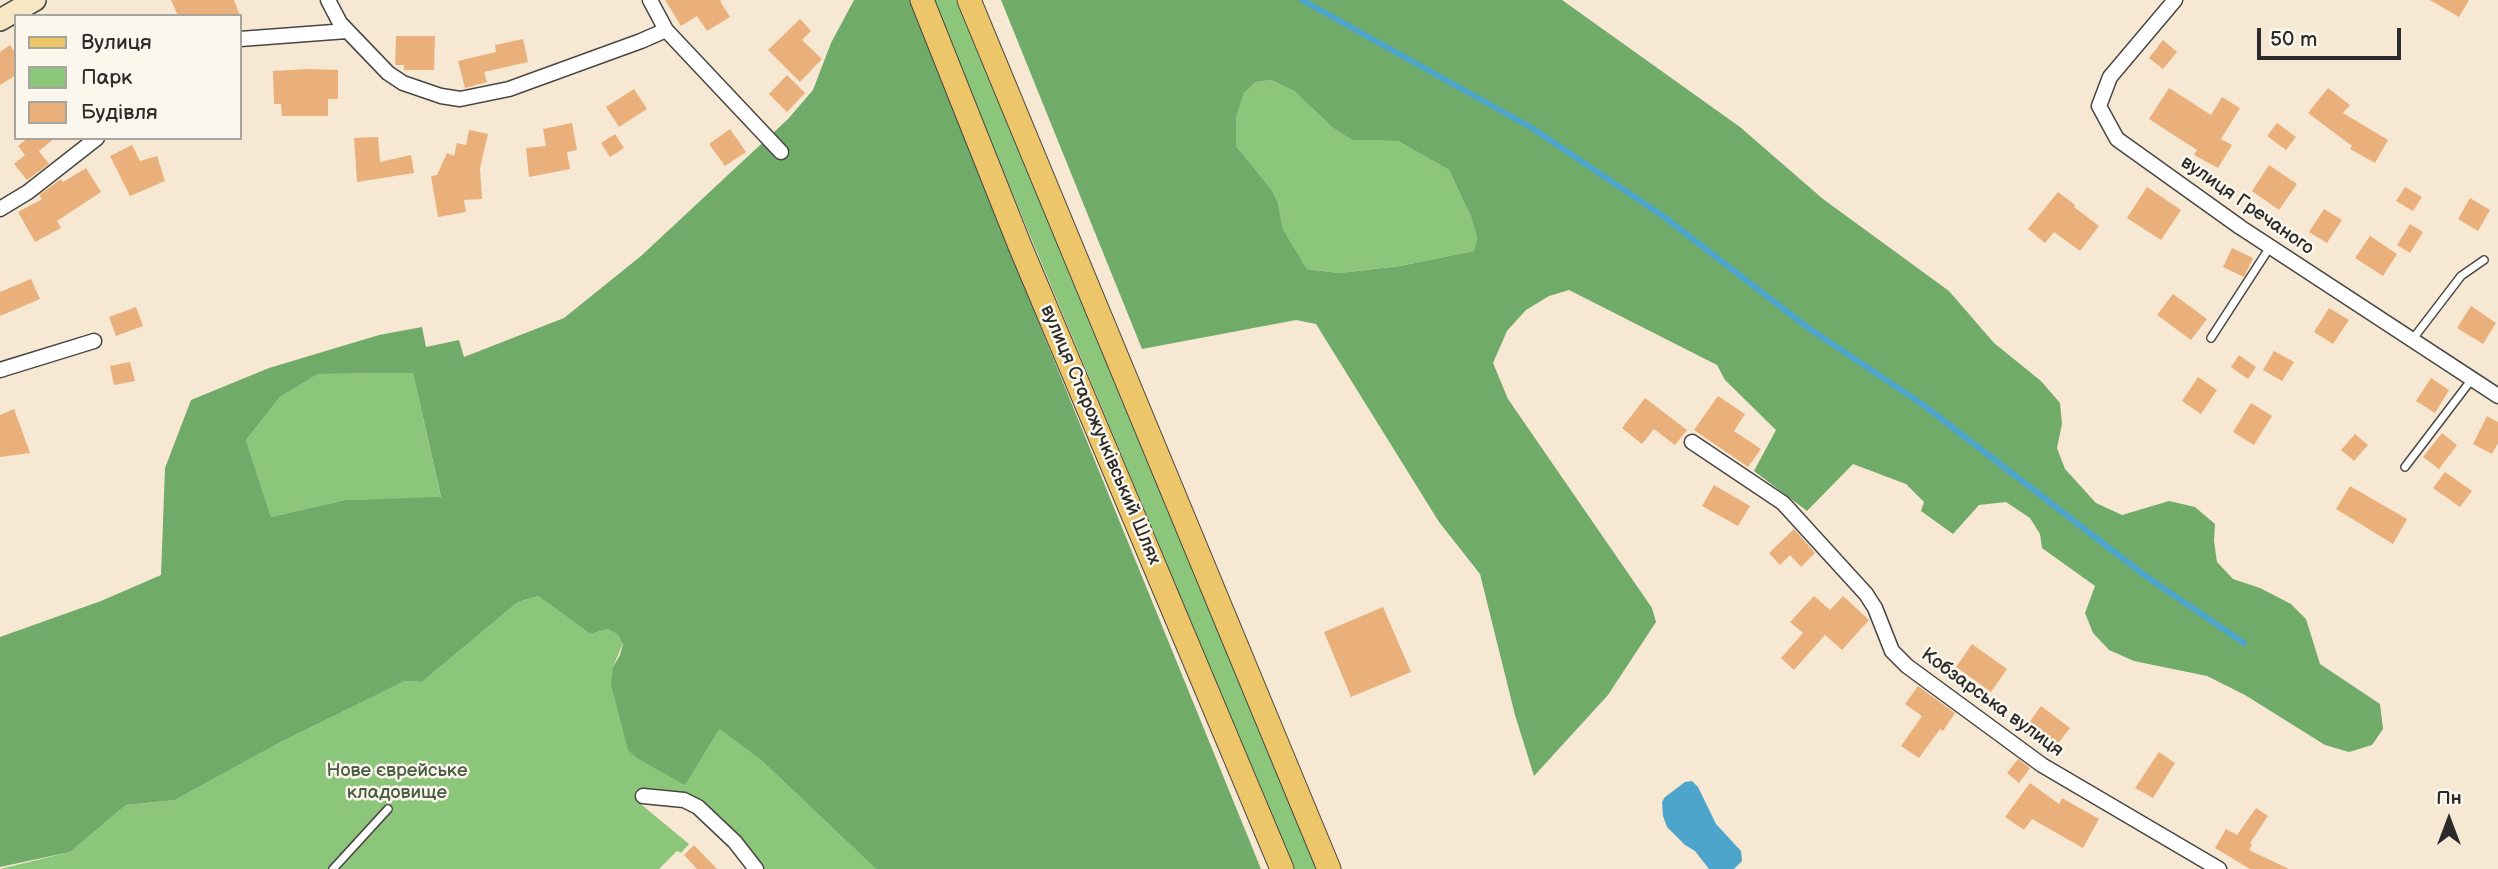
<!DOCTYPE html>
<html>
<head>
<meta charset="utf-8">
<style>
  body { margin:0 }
  #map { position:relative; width:2498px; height:869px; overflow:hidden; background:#f6e8d2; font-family:"Balsamiq Sans",sans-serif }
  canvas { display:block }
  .legend { position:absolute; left:14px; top:14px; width:228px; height:126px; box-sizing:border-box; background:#fbf7ec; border:2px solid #a8a59f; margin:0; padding:9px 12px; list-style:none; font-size:21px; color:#2b2b2b }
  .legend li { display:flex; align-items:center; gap:14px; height:35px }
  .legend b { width:35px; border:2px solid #a8a59f }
  .north { position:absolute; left:2414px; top:785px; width:70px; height:70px; -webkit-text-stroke:5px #fbf7ec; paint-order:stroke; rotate:0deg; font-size:19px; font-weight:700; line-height:28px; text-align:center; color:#2b2b2b }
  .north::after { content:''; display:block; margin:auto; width:24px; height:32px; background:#2b2b2b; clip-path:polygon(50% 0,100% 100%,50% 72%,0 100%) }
  .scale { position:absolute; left:2257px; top:28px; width:144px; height:32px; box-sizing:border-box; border:4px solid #2b2b2b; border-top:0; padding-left:9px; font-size:21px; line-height:24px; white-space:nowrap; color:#2b2b2b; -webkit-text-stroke:5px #fbf7ec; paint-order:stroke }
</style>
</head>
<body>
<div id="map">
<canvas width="2498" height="869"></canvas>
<ul class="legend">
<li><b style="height:9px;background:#ecc669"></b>Вулиця</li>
<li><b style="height:19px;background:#8cc67a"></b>Парк</li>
<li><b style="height:19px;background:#eab07b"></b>Будівля</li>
</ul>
<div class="north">Пн</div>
<div class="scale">50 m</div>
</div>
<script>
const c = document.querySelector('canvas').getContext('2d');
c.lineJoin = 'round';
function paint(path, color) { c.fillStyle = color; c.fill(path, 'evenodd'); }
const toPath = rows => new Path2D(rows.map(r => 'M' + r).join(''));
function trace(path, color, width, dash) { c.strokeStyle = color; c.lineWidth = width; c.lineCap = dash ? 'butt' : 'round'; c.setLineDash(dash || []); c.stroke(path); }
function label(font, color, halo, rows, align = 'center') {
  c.font = font + ' "Balsamiq Sans",sans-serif'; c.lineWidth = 5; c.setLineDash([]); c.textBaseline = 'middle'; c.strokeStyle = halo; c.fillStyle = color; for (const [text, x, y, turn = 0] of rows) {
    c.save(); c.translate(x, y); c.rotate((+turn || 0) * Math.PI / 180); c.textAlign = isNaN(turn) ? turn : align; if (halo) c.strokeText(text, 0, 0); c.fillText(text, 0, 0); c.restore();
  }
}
const green = toPath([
  [932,0,956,0,1318,869,1294,869],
  [1271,80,1294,91,1333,128,1352,140,1398,141,1449,170,1471,217,1477,237,1474,251,1400,266,1339,273,1307,269,1283,229,1278,203,1272,190,1236,146,1236,118,1244,93,1256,82],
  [413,373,441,498,345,500,271,517,246,440,280,397,318,374],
  [538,596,590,634,608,629,618,635,623,643,613,667,719,729,761,760,876,869,761,869,685,796,638,790,637,801,689,844,681,853,677,851,659,869,0,869,70,852,126,805,175,800,279,743,405,681,422,682,518,602]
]);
const forest = toPath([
  [854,0,912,0,1012,257,1261,869,876,869,761,760,719,729,685,785,637,758,628,750,611,684,613,667,620,655,623,644,618,635,608,629,590,634,538,596,518,602,422,682,405,681,279,743,175,800,126,805,70,852,0,867,0,637,101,601,161,575,165,468,191,400,269,368,379,335,422,327,426,347,459,340,464,357,564,318,641,256,788,119,813,90,831,43],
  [413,373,441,497,345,500,271,517,246,440,280,397,318,374],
  [1001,0,1562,0,1740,127,1823,199,1949,291,1994,343,2041,381,2060,403,2062,424,2057,448,2065,469,2096,503,2122,515,2169,501,2195,507,2215,524,2214,541,2217,562,2233,579,2260,588,2291,604,2306,619,2320,664,2380,704,2383,729,2372,745,2349,752,2325,745,2245,695,2207,676,2134,661,2109,650,2093,633,2085,613,2095,586,2042,548,2040,534,2030,518,2006,502,1979,505,1953,534,1921,511,1924,502,1906,484,1853,464,1807,511,1754,471,1776,430,1725,380,1717,365,1569,290,1549,296,1526,310,1507,331,1493,363,1508,399,1652,608,1656,622,1608,695,1534,776,1515,715,1480,574,1439,522,1316,324,1296,320,1142,349],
  [1271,80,1294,91,1333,128,1352,140,1398,141,1449,170,1471,217,1477,237,1474,251,1400,266,1339,273,1307,269,1283,229,1278,203,1272,190,1236,146,1236,118,1244,93,1256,82]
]);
const water = toPath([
  [1692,781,1698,787,1716,824,1741,851,1742,861,1734,869,1709,869,1695,851,1685,845,1667,827,1663,816,1662,802,1665,797,1685,782]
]);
const stream = toPath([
  [1302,0,1532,128,1663,216,1807,327,1922,404,2147,577,2244,643]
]);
const building = toPath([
  [171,0,234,0,240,16,178,16],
  [665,0,722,0,720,1,730,17,707,31,697,16,681,26],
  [2430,0,2469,0,2459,17],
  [800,19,811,31,802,40,822,59,800,82,768,50],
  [396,36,435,36,434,70,404,70,404,65,395,65],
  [523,39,528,62,484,72,487,82,465,88,458,61,496,52,495,45],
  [2163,40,2177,52,2163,69,2149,58],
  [10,45,16,54,16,75,0,85,0,52],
  [308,69,338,70,338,99,328,99,328,116,282,116,281,104,274,104,273,71],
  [787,75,805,93,787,112,769,94],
  [2169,88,2211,115,2222,97,2240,108,2221,139,2232,145,2218,168,2194,155,2197,150,2149,119],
  [2328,88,2350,105,2343,113,2388,140,2375,163,2350,149,2352,146,2308,113],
  [634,89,647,109,619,127,606,107],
  [572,123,577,150,567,152,570,169,529,177,526,148,546,146,543,129],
  [2277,123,2296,137,2286,150,2267,136],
  [730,129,746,152,725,166,709,144],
  [469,130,488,134,480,168,482,199,464,200,466,212,438,217,431,176,437,175,447,153,454,156,457,143,466,145],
  [615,134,624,148,610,157,601,143],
  [378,137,380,162,411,155,414,173,357,182,354,138],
  [28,138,55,138,39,151,49,164,27,180,14,164,25,155,18,146],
  [132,145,140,161,157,156,165,181,130,196,110,156],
  [2269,165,2297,184,2279,210,2252,191],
  [86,168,101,192,57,221,61,228,35,242,18,212,42,199,39,195,61,179,63,182],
  [2147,187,2181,210,2161,240,2127,218],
  [2405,187,2422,197,2413,211,2396,201],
  [2058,192,2075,205,2074,207,2099,226,2080,251,2054,232,2045,243,2028,229],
  [2470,198,2490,210,2478,231,2458,219],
  [2324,209,2342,220,2327,243,2309,232],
  [2410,224,2423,232,2410,253,2397,245],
  [2370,236,2397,254,2383,276,2355,258],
  [2232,248,2253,258,2244,277,2223,267],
  [31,279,40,299,0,316,0,292],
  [2173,294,2207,319,2191,340,2157,315],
  [2471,306,2496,323,2483,344,2457,328],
  [136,307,143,326,116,336,109,317],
  [2329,308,2349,320,2333,344,2314,332],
  [2274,351,2294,362,2282,381,2263,370],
  [2239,355,2256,367,2248,379,2231,367],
  [130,362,135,381,114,385,110,366],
  [2198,377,2217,390,2201,414,2182,401],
  [2431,378,2449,390,2435,413,2416,401],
  [1718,396,1745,414,1734,431,1761,449,1748,467,1694,430],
  [1645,398,1687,430,1675,445,1654,429,1642,444,1622,428],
  [2251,403,2272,416,2254,445,2233,432],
  [14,409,30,453,0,457,0,415],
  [2487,416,2498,422,2498,443,2492,454,2473,444],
  [2442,433,2457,445,2439,469,2423,457],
  [2355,434,2368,445,2354,461,2341,450],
  [2445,472,2472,491,2460,507,2433,488],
  [1714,485,1750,506,1738,526,1702,506],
  [2350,486,2407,519,2393,544,2336,509],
  [1794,529,1815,553,1801,567,1790,555,1780,565,1769,553],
  [1814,596,1830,610,1843,596,1869,620,1842,650,1825,635,1794,670,1781,658,1803,633,1790,622],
  [1383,607,1411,672,1351,697,1324,632],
  [1972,644,2007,669,1991,692,1956,667],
  [1918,686,1955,713,1943,731,1940,729,1919,758,1901,746,1922,716,1905,704],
  [2041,706,2070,728,2056,746,2028,724],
  [2159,752,2175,763,2153,798,2135,788],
  [2018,759,2030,768,2019,783,2007,773],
  [2030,783,2059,804,2062,798,2099,819,2083,848,2032,819,2024,830,2005,817],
  [2256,808,2268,816,2250,843,2252,844,2249,850,2289,869,2250,869,2215,848,2226,829,2237,835],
  [694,845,717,869,697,869,684,855]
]);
const lane = toPath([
  [2211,338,2270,247],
  [2412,340,2461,276,2484,260],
  [2405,467,2472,379],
  [333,869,388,809]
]);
const street = toPath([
  [328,0,340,23,388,73,403,83,441,96,460,99,509,89,641,41,666,30],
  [650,0,666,30,781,152],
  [2175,0,2110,77,2099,106,2117,139,2240,227,2498,396],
  [240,39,347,31],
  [0,209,28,192,97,138],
  [0,370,94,341],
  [1692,442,1783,503,1866,594,1875,608,1892,651,1907,666,2042,765,2219,869],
  [643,796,684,800,698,807,735,842,756,869]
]);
const secondary = toPath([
  [0,20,35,0]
]);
const primary = toPath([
  [922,0,1020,246,1282,869],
  [969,0,1329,869]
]);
const streetNames = [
  ["вулиця Гречаного",2247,206,35],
  ["вулиця Старожучківський Шлях",1100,435,67],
  ["Кобзарська вулиця",1992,703,36]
];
const parkNames = [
  ["Нове єврейське",397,771],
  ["кладовище",397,793]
];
paint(green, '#8cc67a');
paint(forest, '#71ab6a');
paint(water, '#4ea5cb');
trace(stream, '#4ea5cb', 6);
paint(building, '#eab07b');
trace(lane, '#494744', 10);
trace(street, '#494744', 17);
trace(secondary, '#494744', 24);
trace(primary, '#494744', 25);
trace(lane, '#fff', 7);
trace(street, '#fff', 14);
trace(secondary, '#f7e8c3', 21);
trace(primary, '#ecc669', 23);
label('19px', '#2b2b2b', '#fbf7ec', streetNames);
label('19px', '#485a43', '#fbf7ec', parkNames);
</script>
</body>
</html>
